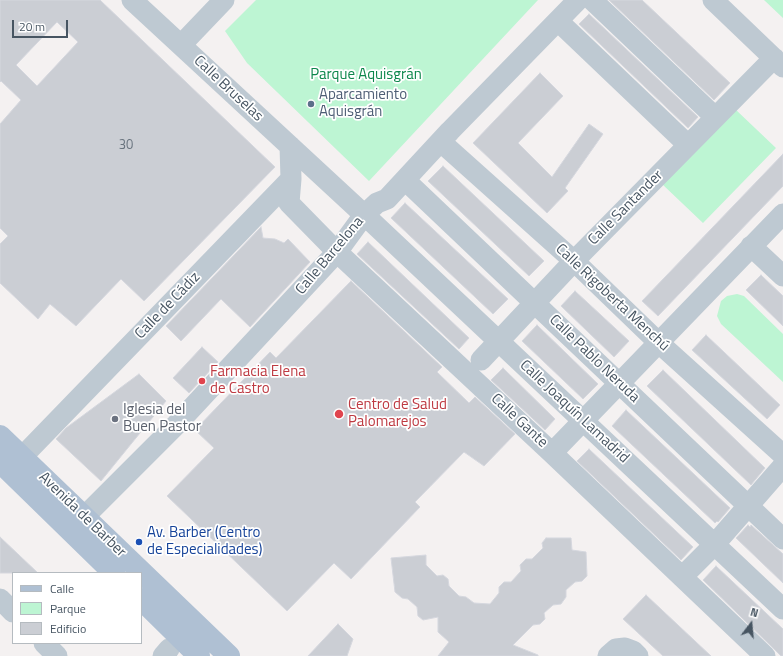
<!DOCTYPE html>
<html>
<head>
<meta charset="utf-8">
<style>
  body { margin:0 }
  #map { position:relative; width:783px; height:656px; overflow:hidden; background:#f4f1f1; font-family:"Titillium Web",sans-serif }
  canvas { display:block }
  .legend { position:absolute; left:12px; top:572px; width:130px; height:72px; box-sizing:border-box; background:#fff; border:1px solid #b5bbc0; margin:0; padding:5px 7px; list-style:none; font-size:12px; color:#475562 }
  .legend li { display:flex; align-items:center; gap:8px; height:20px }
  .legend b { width:20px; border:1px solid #b5bbc0 }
  .north { position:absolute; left:731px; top:604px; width:40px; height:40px; -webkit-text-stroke:3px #fff; paint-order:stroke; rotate:16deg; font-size:11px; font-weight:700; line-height:16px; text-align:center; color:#475562 }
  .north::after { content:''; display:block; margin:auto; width:14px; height:18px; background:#475562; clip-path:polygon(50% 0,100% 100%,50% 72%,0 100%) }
  .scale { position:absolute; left:12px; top:20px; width:56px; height:18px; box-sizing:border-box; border:2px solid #475562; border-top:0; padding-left:5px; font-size:12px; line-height:14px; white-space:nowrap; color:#475562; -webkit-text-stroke:3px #fff; paint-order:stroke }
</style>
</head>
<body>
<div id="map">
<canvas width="783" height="656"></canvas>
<ul class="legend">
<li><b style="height:5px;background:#afc0d3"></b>Calle</li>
<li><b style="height:11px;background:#bdf5d3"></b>Parque</li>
<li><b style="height:11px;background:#cbced4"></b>Edificio</li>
</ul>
<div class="north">N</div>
<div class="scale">20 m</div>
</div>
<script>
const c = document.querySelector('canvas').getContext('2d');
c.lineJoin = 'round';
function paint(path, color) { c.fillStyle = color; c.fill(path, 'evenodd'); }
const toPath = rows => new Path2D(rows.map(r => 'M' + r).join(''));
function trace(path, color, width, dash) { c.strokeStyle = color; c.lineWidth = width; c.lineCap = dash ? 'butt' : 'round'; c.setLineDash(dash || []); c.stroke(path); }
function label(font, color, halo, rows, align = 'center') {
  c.font = font + ' "Titillium Web",sans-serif'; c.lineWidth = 3.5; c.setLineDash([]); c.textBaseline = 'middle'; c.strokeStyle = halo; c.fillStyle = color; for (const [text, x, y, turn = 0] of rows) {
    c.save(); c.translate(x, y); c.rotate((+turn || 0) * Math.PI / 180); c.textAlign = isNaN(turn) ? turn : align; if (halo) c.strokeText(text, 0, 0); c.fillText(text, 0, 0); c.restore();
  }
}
const green = toPath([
  [256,0,538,0,369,181,247,63,225,31],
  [764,0,783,0,783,18],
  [735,109,776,148,703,223,662,184],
  [737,294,744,296,783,334,783,382,721,324,717,316,721,301,727,296]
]);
const building = toPath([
  [0,0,100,0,275,167,144,301,121,279,76,326,50,304,38,319,0,283,0,244,8,236,0,228,0,124,21,100,1,81,0,82,0,0],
  [57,22,78,42,37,86,16,65,57,22],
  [609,0,642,0,730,83,714,100,609,0],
  [589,14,698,117,688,128,579,24,589,14],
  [540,73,563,96,518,143,552,177,589,124,603,134,565,188,568,191,547,213,473,143,540,73],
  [783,154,783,186,658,316,642,301,783,154],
  [443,166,544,261,529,276,428,181,443,166],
  [405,203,508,299,493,314,391,218,405,203],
  [261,227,263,238,275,239,284,243,288,239,310,262,250,327,221,299,181,341,166,326,261,227],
  [368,242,469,338,459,349,357,254,368,242],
  [761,275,783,296,783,326,746,290,761,275],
  [351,281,442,367,437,372,469,403,475,397,515,434,484,466,464,452,415,502,420,507,351,579,334,563,287,611,167,496,214,448,195,430,270,352,276,358,351,281],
  [575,291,629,341,614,357,561,306,575,291],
  [537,325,598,384,583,399,522,341,537,325],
  [706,335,780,405,767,419,692,350,706,335],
  [202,347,218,362,189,393,173,378,202,347],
  [503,368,555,419,545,430,491,380,503,368],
  [663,370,765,468,751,485,647,386,663,370],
  [139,374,166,401,101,481,56,439,66,428,139,374],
  [626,410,730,508,718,522,717,521,715,523,612,426,626,410],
  [589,449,693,547,681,560,577,461,589,449],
  [748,525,750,527,751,525,783,554,783,583,736,538,748,525],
  [0,537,38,573,0,573,0,537],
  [546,538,571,538,572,550,586,552,587,576,582,581,575,582,566,590,566,597,561,604,553,605,544,613,545,619,540,624,533,625,513,645,538,655,538,656,438,656,449,642,438,632,438,617,423,620,418,616,417,607,408,599,402,598,395,592,391,558,426,555,426,565,437,576,443,575,448,579,449,586,459,596,466,597,474,603,490,604,499,593,499,587,504,582,511,582,521,571,520,565,526,559,532,559,543,548,542,543,546,538],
  [716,566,783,629,783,656,781,656,775,650,703,580,716,566],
  [646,595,711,656,663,656,623,619,646,595],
  [338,624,353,639,347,656,308,656,338,624]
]);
const minor = toPath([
  [132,0,372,222,783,609],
  [592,0,715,117],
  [713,0,783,67],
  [558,21,688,145],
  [181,45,224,0],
  [441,142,574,261,659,343,783,455],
  [290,146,291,179,289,203,337,252,552,453,765,656],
  [405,180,783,539],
  [751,246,783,276],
  [481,360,574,261,774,58],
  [552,453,783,214],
  [16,473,22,457,291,179],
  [84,517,176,425,337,252,364,215,377,203,387,199,450,131,578,0],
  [682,577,714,545,783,466],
  [0,599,13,612],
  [44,643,57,656],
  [163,656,169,649],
  [608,656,616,649,625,648,633,651,638,656]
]);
const major = toPath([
  [0,436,229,656],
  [0,462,114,573],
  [141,599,199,656]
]);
const markers = [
  [311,104,4,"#5c6f8a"],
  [202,381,4,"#e0444e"],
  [339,414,5,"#e0444e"],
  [115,419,4,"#6b7280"],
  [139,542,4,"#1a4fb4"]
];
const numberNames = [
  ["30",126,146]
];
const parkNames = [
  ["Parque Aquisgrán",366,75]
];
const streetNames = [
  ["Calle Bruselas",228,89,43],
  ["Calle Santander",626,208,-45],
  ["Calle Barcelona",330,256,-50],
  ["Calle Rigoberta Menchú",612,298,43],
  ["Calle de Cádiz",168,306,-46],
  ["Calle Pablo Neruda",594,359,44],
  ["Calle Joaquín Lamadrid",574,412,43],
  ["Calle Gante",519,421,43],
  ["Avenida de Barber",82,515,44]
];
const serviceNames = [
  ["Aparcamiento",319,95],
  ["Aquisgrán",319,112]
];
const healthNames = [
  ["Farmacia Elena",210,372],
  ["de Castro",210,389],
  ["Centro de Salud",348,405],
  ["Palomarejos",348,422]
];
const worshipNames = [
  ["Iglesia del",123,410],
  ["Buen Pastor",123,427]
];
const transitNames = [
  ["Av. Barber (Centro",147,533],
  ["de Especialidades)",147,550]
];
paint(green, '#bdf5d3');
paint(building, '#cbced4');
trace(building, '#d5d7de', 1);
trace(minor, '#bec9d2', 21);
trace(major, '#afc0d3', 22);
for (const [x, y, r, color] of markers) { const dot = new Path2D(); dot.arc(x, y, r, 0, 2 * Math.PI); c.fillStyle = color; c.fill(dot); trace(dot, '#fff', 1.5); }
label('13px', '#68737e', null, numberNames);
label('15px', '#0d874c', '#fff', parkNames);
label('15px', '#475562', '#fff', streetNames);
label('15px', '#4e5e75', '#fff', serviceNames, 'left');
label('15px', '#be3a42', '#fff', healthNames, 'left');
label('15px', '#5b616d', '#fff', worshipNames, 'left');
label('15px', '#164399', '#fff', transitNames, 'left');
</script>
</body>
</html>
